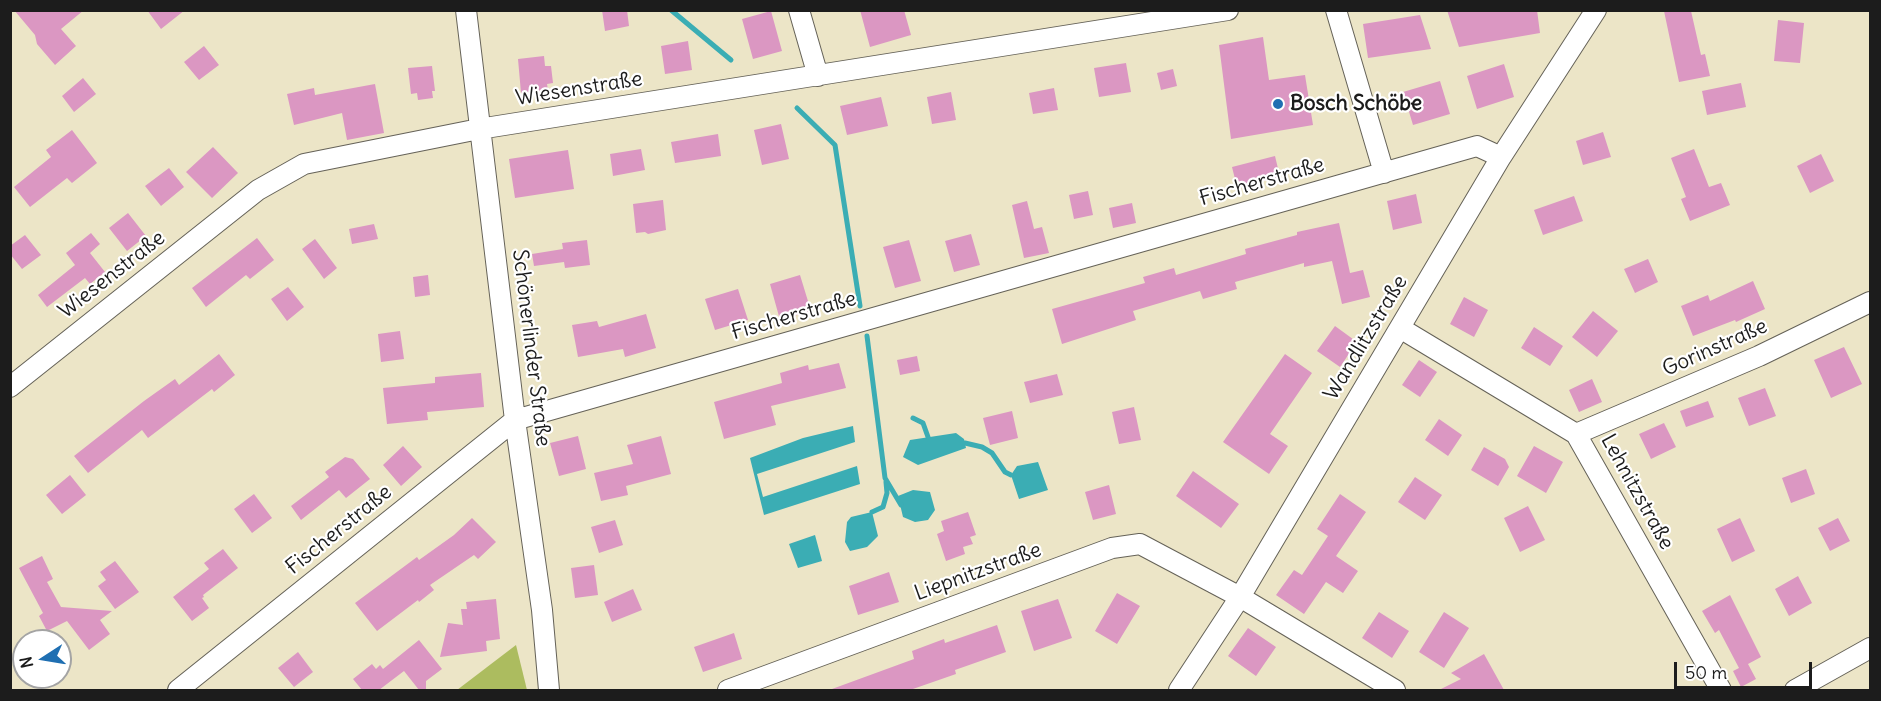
<!DOCTYPE html>
<html>
<head>
<meta charset="utf-8">
<style>
  body { margin:0 }
  #map { position:relative; width:1881px; height:701px; overflow:hidden; background:#ece5c7; font-family:Delius,sans-serif }
  canvas { display:block }
  .frame { position:absolute; inset:0; border:12px solid #1c1c1c; pointer-events:none }
  .north { position:absolute; left:12px; top:629px; width:60px; height:60px; box-sizing:border-box; background:#fff; border:2px solid #a4a4a4; border-radius:50%; rotate:258deg; font-size:16px; font-weight:700; line-height:24px; text-align:center; color:#1c1c1c }
  .north::after { content:''; display:block; margin:auto; width:21px; height:27px; background:#1f6fb2; clip-path:polygon(50% 0,100% 100%,50% 72%,0 100%) }
  .scale { position:absolute; left:1674px; top:662px; width:138px; height:27px; box-sizing:border-box; border:3px solid #1c1c1c; border-top:0; padding-left:8px; font-size:18px; line-height:21px; white-space:nowrap; color:#1c1c1c; -webkit-text-stroke:4px #fff; paint-order:stroke }
</style>
</head>
<body>
<div id="map">
<canvas width="1881" height="701"></canvas>
<div class="frame"></div>
<div class="north">N</div>
<div class="scale">50 m</div>
</div>
<script>
const c = document.querySelector('canvas').getContext('2d');
c.lineJoin = 'round';
function paint(path, color) { c.fillStyle = color; c.fill(path, 'evenodd'); }
const toPath = rows => new Path2D(rows.map(r => 'M' + r).join(''));
function trace(path, color, width, dash) { c.strokeStyle = color; c.lineWidth = width; c.lineCap = dash ? 'butt' : 'round'; c.setLineDash(dash || []); c.stroke(path); }
function label(font, color, halo, rows, align = 'center') {
  c.font = font + ' Delius,sans-serif'; c.lineWidth = 4.5; c.setLineDash([]); c.textBaseline = 'middle'; c.strokeStyle = halo; c.fillStyle = color; for (const [text, x, y, turn = 0] of rows) {
    c.save(); c.translate(x, y); c.rotate((+turn || 0) * Math.PI / 180); c.textAlign = isNaN(turn) ? turn : align; if (halo) c.strokeText(text, 0, 0); c.fillText(text, 0, 0); c.restore();
  }
}
const green = toPath([
  [516,645,527,690,457,690]
]);
const water = toPath([
  [853,426,855,442,757,474,763,497,857,466,860,484,764,515,750,458,803,438],
  [956,433,964,439,966,448,918,465,903,457,910,440],
  [1038,462,1048,490,1019,499,1011,475,1017,466],
  [913,490,930,492,935,510,928,520,915,522,903,517,898,496],
  [872,512,878,536,867,547,850,551,845,542,847,522,851,517],
  [815,535,822,561,798,568,789,544]
]);
const stream = toPath([
  [671,10,731,60],
  [797,108,835,145,860,306],
  [867,336,885,478,901,505],
  [913,418,923,423,928,437],
  [965,443,982,447,992,453,1005,472,1011,475],
  [872,512,883,507,887,493,886,482]
]);
const building = toPath([
  [14,10,84,10,61,29,76,46,55,65,37,44,35,35],
  [147,10,185,10,161,29],
  [602,10,627,10,629,26,605,31],
  [860,10,904,10,911,35,870,47],
  [1447,10,1537,10,1540,33,1459,47],
  [771,11,782,51,753,59,742,19],
  [1664,11,1691,11,1701,55,1705,54,1710,76,1679,82],
  [1420,15,1431,49,1368,58,1363,24],
  [1778,20,1804,23,1800,63,1774,61],
  [1263,37,1269,80,1305,75,1313,125,1231,139,1219,45],
  [688,41,692,70,665,74,661,46],
  [204,46,219,65,199,80,184,62],
  [544,56,545,66,551,66,553,83,547,84,548,90,521,93,518,59],
  [1126,63,1131,92,1099,97,1094,68],
  [1504,64,1514,97,1477,109,1467,76],
  [432,66,435,91,432,91,433,98,418,100,417,93,411,94,408,68],
  [1173,69,1177,86,1161,90,1157,73],
  [83,78,96,94,74,112,62,96],
  [1440,81,1450,114,1413,125,1403,92],
  [1741,83,1746,107,1707,115,1702,91],
  [375,84,384,133,347,140,342,113,294,125,287,94,314,88,315,95],
  [1054,88,1058,110,1033,114,1029,93],
  [951,92,956,120,932,124,927,97],
  [881,97,888,126,847,135,840,106],
  [781,124,789,159,762,165,754,130],
  [72,130,97,163,72,183,67,178,30,207,14,187,51,157,46,150],
  [1603,132,1611,157,1583,165,1576,141],
  [718,134,721,156,675,163,671,142],
  [213,147,238,173,212,198,186,172],
  [641,149,645,170,613,176,610,154],
  [1694,149,1709,187,1721,183,1730,205,1690,221,1681,199,1686,197,1671,158],
  [568,150,574,189,515,198,509,159],
  [1821,154,1834,181,1810,193,1797,166],
  [1275,156,1280,177,1237,187,1232,167],
  [169,168,184,187,161,206,145,186],
  [1088,191,1093,215,1074,219,1069,195],
  [1416,194,1422,223,1393,230,1387,201],
  [1574,196,1583,221,1543,235,1534,210],
  [663,200,666,230,648,234,645,232,636,233,633,204],
  [1027,201,1034,229,1042,227,1049,253,1024,258,1012,205],
  [1132,203,1136,223,1113,228,1109,208],
  [128,213,146,236,127,251,109,228],
  [1339,223,1350,273,1363,270,1370,297,1342,304,1332,261,1304,267,1304,263,1235,282,1237,289,1203,299,1200,291,1133,311,1136,320,1062,344,1052,309,1145,283,1143,277,1174,268,1176,275,1246,254,1245,249,1297,235,1297,232],
  [374,224,378,239,352,244,349,229],
  [91,233,100,244,90,253,105,272,90,284,85,278,47,307,38,295,75,265,66,253],
  [971,234,980,265,954,272,945,241],
  [25,235,41,255,22,269,10,254,10,246],
  [257,238,274,260,250,279,246,275,206,307,192,288],
  [315,239,337,268,324,279,302,249],
  [587,240,590,265,565,268,564,262,534,266,532,254,563,249,562,243],
  [909,240,921,281,895,288,883,247],
  [1648,259,1658,282,1635,293,1624,269],
  [428,275,430,295,415,297,413,277],
  [800,275,811,311,780,320,770,284],
  [1753,281,1765,309,1736,322,1735,320,1693,336,1681,306,1708,295,1710,301],
  [288,287,304,307,287,321,271,299],
  [738,289,748,320,715,330,705,299],
  [1464,297,1488,310,1474,337,1450,324],
  [1593,311,1618,331,1597,357,1572,337],
  [646,314,656,348,625,357,623,349,578,357,572,325,597,321,599,327],
  [1335,326,1357,342,1340,367,1317,351],
  [1534,327,1563,346,1550,366,1521,348],
  [400,331,404,359,381,362,378,334],
  [1844,347,1862,384,1831,398,1814,360],
  [219,354,235,375,214,392,212,389,148,438,142,430,88,473,74,456,144,401,175,379,179,385],
  [1285,354,1312,373,1270,434,1288,446,1269,474,1223,442],
  [917,356,920,371,900,375,897,360],
  [1419,360,1437,372,1420,397,1402,385],
  [839,363,846,388,771,406,776,425,724,439,714,402,782,383,780,373,808,365,809,370],
  [481,373,484,407,427,412,428,420,387,424,383,388,435,383,435,377],
  [1057,374,1063,395,1030,403,1024,382],
  [1592,379,1602,402,1579,412,1569,390],
  [1765,388,1776,416,1749,426,1738,398],
  [1708,401,1714,417,1686,427,1680,411],
  [1134,407,1141,440,1119,444,1112,412],
  [1012,411,1018,438,990,445,983,418],
  [1439,419,1462,435,1448,456,1425,440],
  [1664,423,1676,447,1651,459,1639,434],
  [578,436,586,469,559,476,550,443],
  [661,436,671,474,626,486,628,495,601,501,594,473,633,464,627,445],
  [403,446,422,467,401,486,383,465],
  [1534,446,1563,462,1546,493,1517,476],
  [1484,447,1505,459,1509,467,1498,486,1471,470],
  [345,457,353,459,370,479,346,498,339,490,301,520,291,506,329,477,325,472],
  [1806,469,1815,494,1791,503,1782,478],
  [1193,471,1239,504,1221,528,1176,496],
  [70,475,86,495,62,514,46,495],
  [1415,477,1442,495,1425,520,1398,502],
  [1109,485,1116,514,1093,520,1085,492],
  [254,494,272,518,252,533,234,509],
  [1340,494,1366,512,1336,556,1358,571,1343,593,1326,582,1304,614,1276,595,1294,570,1302,575,1328,536,1317,529],
  [1528,506,1545,540,1520,552,1504,518],
  [968,512,976,535,970,537,973,544,963,547,965,554,946,561,937,534,944,531,941,521],
  [472,518,496,542,478,559,474,555,430,585,434,590,419,602,418,600,377,631,355,603,417,557,419,560,454,535],
  [1740,518,1755,551,1732,562,1717,529],
  [1838,518,1850,541,1830,551,1818,528],
  [615,520,623,545,599,553,591,527],
  [223,549,238,568,203,595,204,597,202,598,209,608,192,621,173,597,209,569,204,563],
  [42,556,53,579,47,582,61,607,112,611,100,620,110,634,89,650,67,621,47,631,39,616,43,613,19,568],
  [115,561,139,592,115,609,98,586,106,580,100,572],
  [594,565,598,595,575,598,571,568],
  [889,572,899,602,858,615,849,586],
  [1798,576,1812,603,1789,616,1775,589],
  [633,589,642,610,612,622,604,602],
  [1117,593,1140,606,1117,644,1095,631],
  [1730,595,1761,657,1748,664,1756,679,1741,687,1733,671,1739,668,1719,630,1715,633,1702,611],
  [496,599,500,639,486,641,487,651,440,657,448,623,463,625,461,609,467,609,466,602],
  [1058,599,1072,638,1034,651,1021,611],
  [1379,612,1409,631,1392,658,1362,638],
  [1444,612,1469,628,1444,668,1419,652],
  [997,625,1006,652,955,670,956,674,910,690,833,690,832,689,914,659,912,651,944,639,945,643],
  [1248,628,1276,647,1256,676,1228,656],
  [734,633,742,659,703,672,694,647],
  [419,640,442,669,426,681,426,690,419,690,404,671,379,690,362,690,353,679,372,664,376,669,380,665,383,669],
  [298,652,313,672,294,687,278,668],
  [1484,654,1504,690,1439,690,1461,679,1451,673]
]);
const minor = toPath([
  [466,10,515,420,542,610,549,690],
  [799,10,818,76],
  [1336,10,1384,173],
  [1400,328,1576,434,1721,690],
  [10,387,258,190,304,164,479,129,1228,10],
  [1576,434,1759,356,1870,302],
  [178,690,515,420,1477,146,1501,157],
  [728,690,1112,548,1140,544,1240,597,1395,690],
  [1179,690,1240,597,1501,157,1596,10],
  [1795,690,1870,648]
]);
const markers = [
  [1278,104,6,"#1f6fb2"]
];
const streetNames = [
  ["Wiesenstraße",579,89,-9],
  ["Fischerstraße",1262,182,-16],
  ["Wiesenstraße",112,275,-38],
  ["Fischerstraße",794,316,-16],
  ["Wandlitzstraße",1366,338,-59],
  ["Schönerlinder Straße",531,348,83],
  ["Gorinstraße",1715,348,-24],
  ["Lehnitzstraße",1637,492,61],
  ["Fischerstraße",339,530,-39],
  ["Liepnitzstraße",978,572,-20]
];
const poiNames = [
  ["Bosch Schöbe",1290,104]
];
paint(green, '#acbc5f');
paint(water, '#3badb4');
trace(stream, '#3badb4', 5);
paint(building, '#db97c2');
trace(minor, '#656258', 22);
trace(minor, '#fff', 20);
for (const [x, y, r, color] of markers) { const dot = new Path2D(); dot.arc(x, y, r, 0, 2 * Math.PI); c.fillStyle = color; c.fill(dot); trace(dot, '#fff', 2); }
label('21px', '#1c1c1c', '#fff', streetNames);
label('bold 21px', '#1c1c1c', '#fff', poiNames, 'left');
</script>
</body>
</html>
